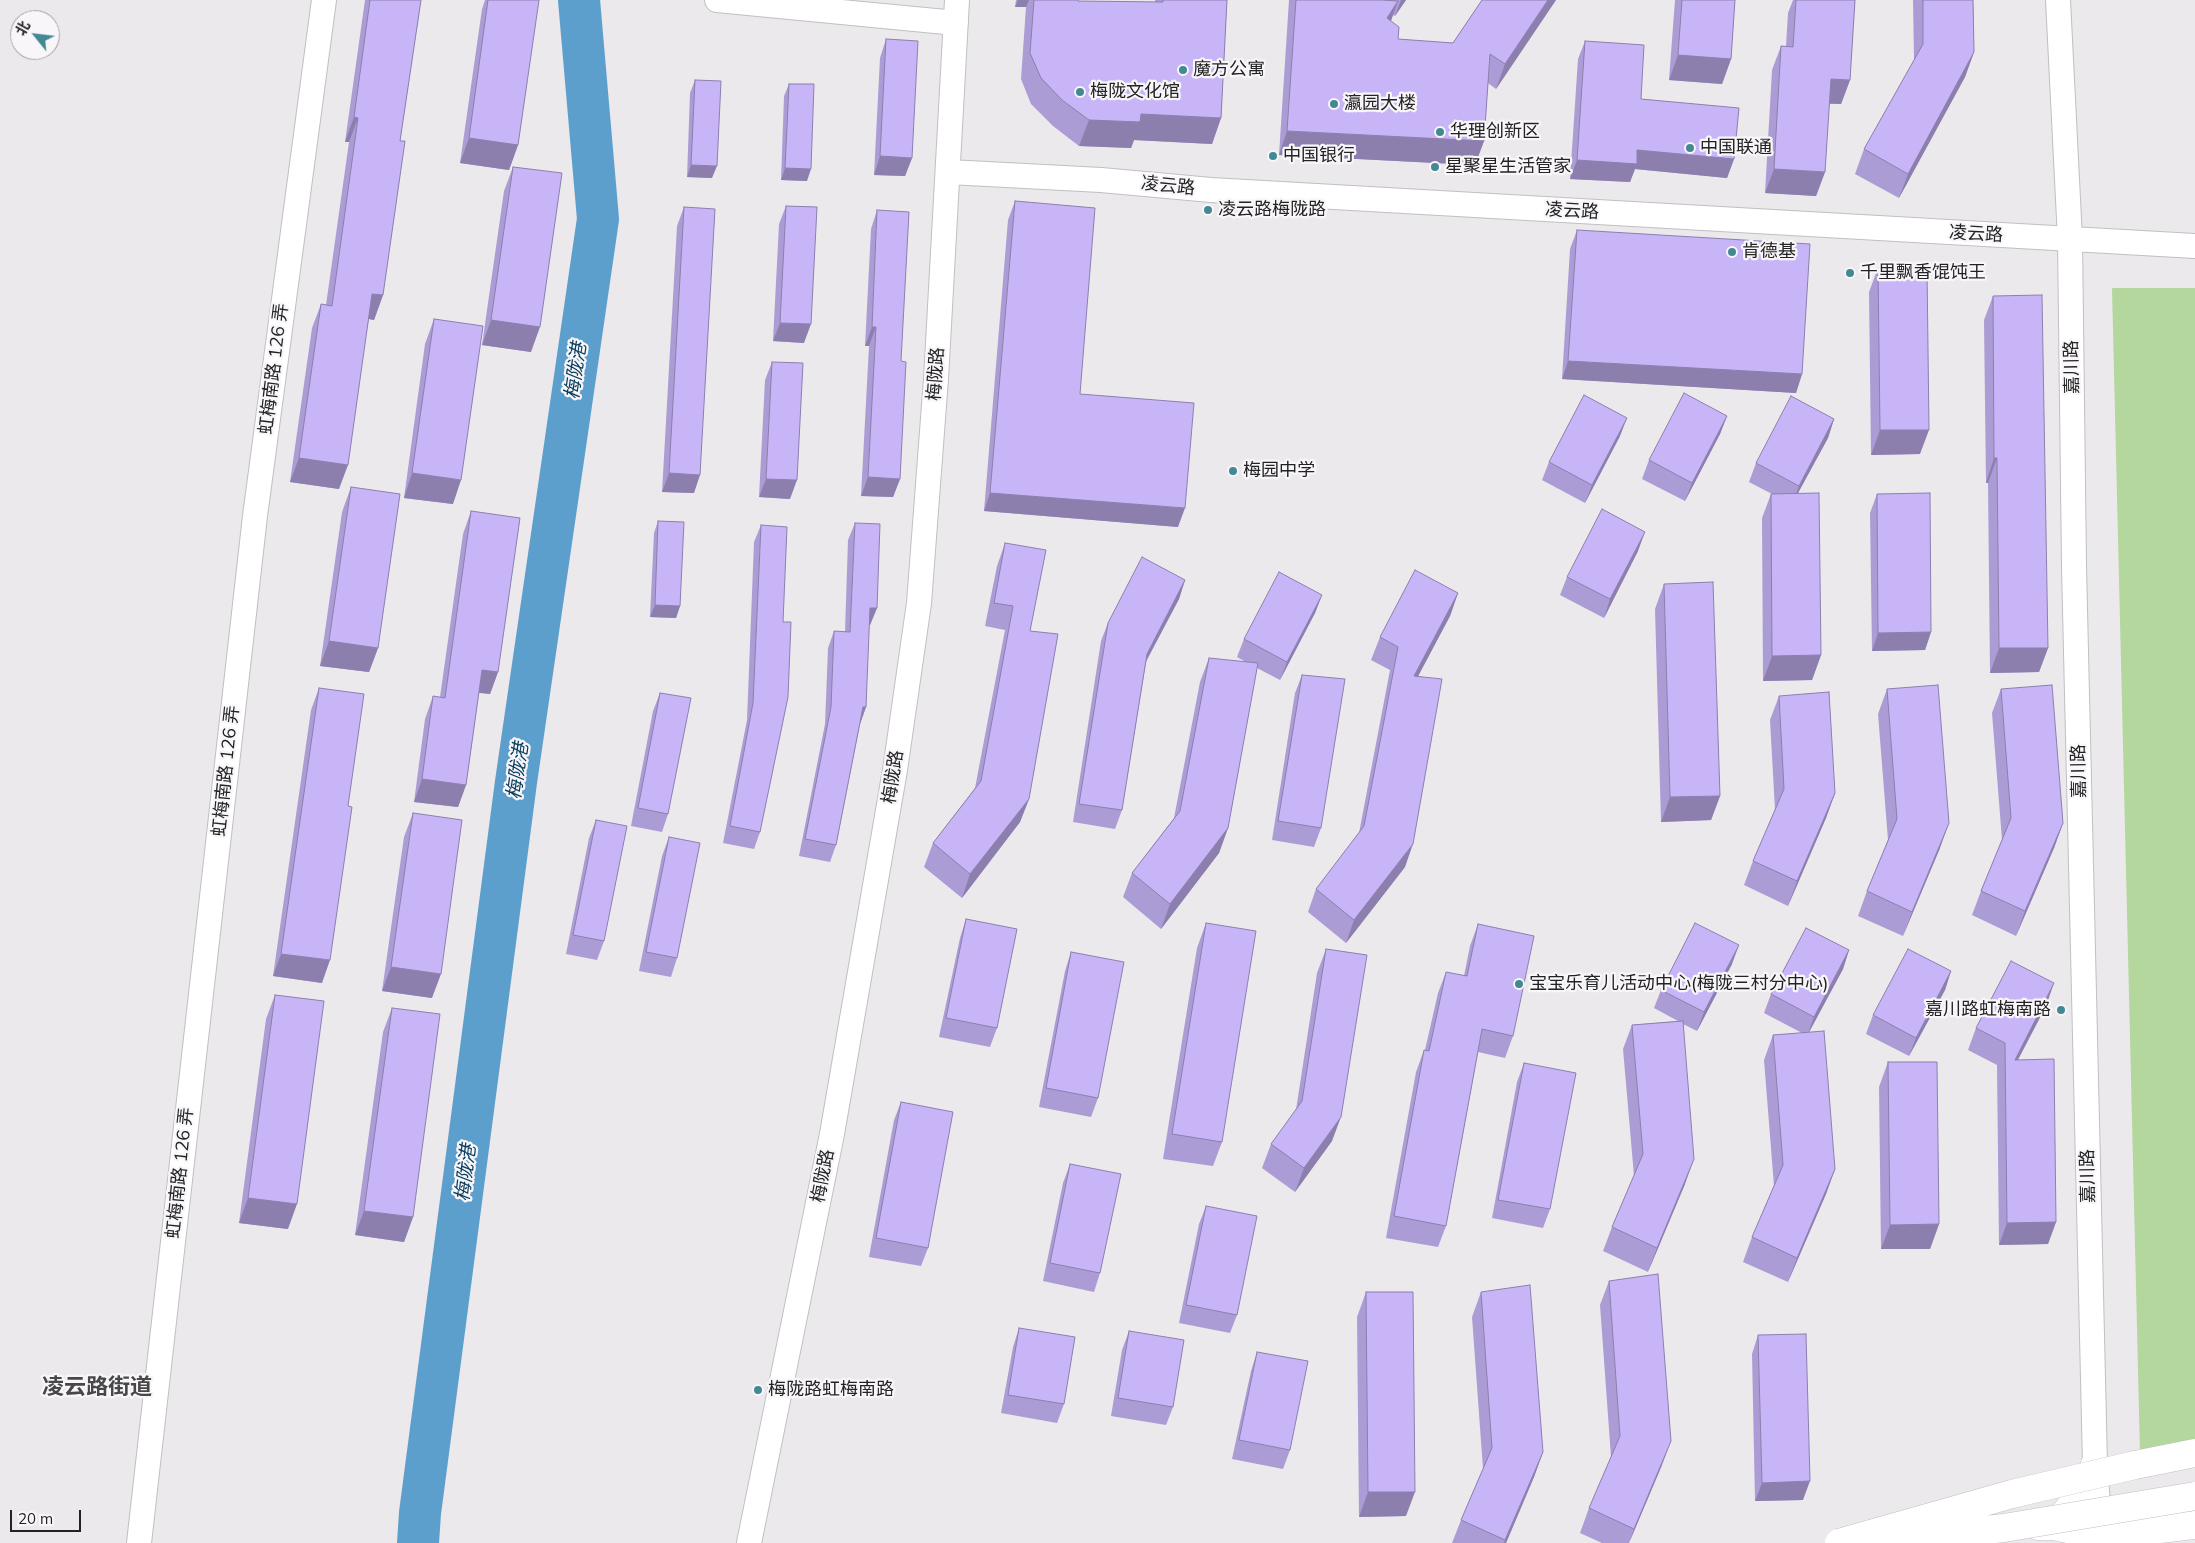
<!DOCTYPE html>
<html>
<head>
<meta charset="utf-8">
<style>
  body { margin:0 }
  #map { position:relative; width:2195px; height:1543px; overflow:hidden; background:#ebe9ec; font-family:Mulish,"Noto Sans SC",sans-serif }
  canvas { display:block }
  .north { position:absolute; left:10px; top:10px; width:50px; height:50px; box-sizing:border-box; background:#f8f6f9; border:1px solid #a3a2a4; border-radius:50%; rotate:299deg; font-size:14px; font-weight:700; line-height:20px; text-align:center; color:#232324 }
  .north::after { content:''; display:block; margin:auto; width:18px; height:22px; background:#438994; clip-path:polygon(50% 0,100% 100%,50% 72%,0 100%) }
  .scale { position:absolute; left:10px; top:1510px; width:71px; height:22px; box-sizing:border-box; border:2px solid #232324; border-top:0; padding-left:6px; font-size:15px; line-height:18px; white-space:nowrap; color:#232324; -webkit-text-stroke:4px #f8f6f9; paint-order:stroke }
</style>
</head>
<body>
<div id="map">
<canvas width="2195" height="1543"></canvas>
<div class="north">北</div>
<div class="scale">20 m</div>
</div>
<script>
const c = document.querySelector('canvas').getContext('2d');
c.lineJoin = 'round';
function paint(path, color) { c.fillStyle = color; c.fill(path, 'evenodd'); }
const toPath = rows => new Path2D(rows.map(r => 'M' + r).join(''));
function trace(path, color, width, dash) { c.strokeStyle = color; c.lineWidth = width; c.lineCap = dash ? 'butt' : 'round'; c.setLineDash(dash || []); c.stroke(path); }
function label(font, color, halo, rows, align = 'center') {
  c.font = font + ' Mulish,"Noto Sans SC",sans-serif'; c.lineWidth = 4.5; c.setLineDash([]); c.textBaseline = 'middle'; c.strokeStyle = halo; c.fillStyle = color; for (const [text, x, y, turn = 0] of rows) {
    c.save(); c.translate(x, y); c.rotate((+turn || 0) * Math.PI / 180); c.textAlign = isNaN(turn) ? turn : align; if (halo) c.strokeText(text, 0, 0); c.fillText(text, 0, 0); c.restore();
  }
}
const green = toPath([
  [2112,288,2195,288,2195,1442,2140,1453]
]);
const river = toPath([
  [418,1543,420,1513,516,782,598,219,579,0]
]);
const minor = toPath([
  [717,0,956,23],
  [2058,0,2070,239,2074,566,2095,1464,2100,1531],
  [949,172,1101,180,1211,190,2195,246],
  [139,1543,255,516,324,0],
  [749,1543,832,1134,895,770,919,603,936,379,957,0]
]);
const major = toPath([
  [2038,1526,2054,1526,2100,1536],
  [2054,1526,2087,1487,2095,1464],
  [2085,1543,2100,1536,2195,1525]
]);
const highwayBridge = toPath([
  [1902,1539,2004,1528,2195,1496],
  [1839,1543,2012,1494,2135,1465,2195,1453]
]);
const wall = toPath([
  [365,0,421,0,400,141,383,295,374,320,369,319,339,489,290,482,312,328,321,304,326,305,349,142,345,142],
  [485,0,488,0,518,145,509,170,460,163,482,9],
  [1016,0,1078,0,1078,1,1155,2,1155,0,1227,0,1221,118,1212,144,1134,140,1131,148,1079,146,1053,126,1031,104,1021,79,1026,7,1015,7],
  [1289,0,1406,0,1395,16,1393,15,1391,21,1398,39,1453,43,1482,0,1556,0,1496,89,1488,83,1484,141,1475,165,1279,155],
  [1675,0,1735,0,1731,59,1722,84,1669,80],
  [1793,0,1855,0,1850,80,1841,104,1829,104,1825,172,1816,196,1765,193,1772,70,1781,46,1786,46,1788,13],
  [1913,0,1973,0,1974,52,1965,77,1899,198,1855,174,1864,149,1914,60],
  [886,39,912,158,905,176,874,175,880,58],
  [1585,41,1641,99,1734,159,1727,178,1635,169,1630,182,1570,179,1578,59],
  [695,80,712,178,687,177,690,93],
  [789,84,807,181,781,180,784,96],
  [513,167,531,352,482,345,504,191],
  [1015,201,1080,394,1178,527,984,511,1008,220],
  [786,206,804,343,773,341,779,224],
  [684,207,694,493,662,492,677,226],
  [877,210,901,361,900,479,893,497,861,496,869,346,865,346,871,229],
  [1577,230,1802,374,1796,393,1562,379,1570,249],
  [1878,268,1920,454,1871,455,1869,292],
  [1993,296,2048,648,2039,672,1990,673,1988,483,1986,483,1984,320],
  [434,319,453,504,404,498,425,344],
  [772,362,790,499,759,497,765,380],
  [1727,416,1720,434,1685,501,1642,479,1649,460],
  [1834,419,1828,438,1798,493,1821,655,1812,680,1763,681,1762,518,1771,494,1772,494,1749,482,1756,463],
  [1620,436,1585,503,1542,480,1549,462],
  [351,487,378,648,369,672,320,666,342,512],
  [1877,494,1931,632,1925,650,1872,651,1870,513],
  [471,511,498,672,490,694,479,693,466,785,458,807,414,802,425,719,433,696,440,697,463,534],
  [658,521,680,606,676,618,650,617,654,533],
  [855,523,877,608,870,625,869,625,866,707,860,724,836,845,830,862,799,856,825,724,828,648,834,631,845,632,848,540],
  [761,525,783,622,760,832,754,849,723,843,747,720,754,542],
  [1005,543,1030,631,1029,799,1020,822,962,898,924,867,933,843,975,788,1005,630,985,626,997,566],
  [1638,551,1604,618,1560,595,1567,577],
  [1185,580,1179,599,1146,662,1122,810,1115,829,1073,822,1101,641,1108,623],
  [1664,584,1720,796,1711,820,1661,822,1655,609],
  [1458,593,1450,616,1418,676,1405,867,1346,943,1308,912,1316,889,1359,833,1390,670,1371,660,1380,637],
  [1322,595,1315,613,1280,680,1257,668,1228,828,1219,853,1161,929,1123,897,1132,873,1174,818,1200,682,1209,658,1246,662,1237,657,1244,639],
  [1302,675,1321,828,1314,847,1272,840,1295,693],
  [319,688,322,983,273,976,311,710],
  [1887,689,1940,848,1903,936,1858,916,1867,891,1888,840,1878,714],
  [2001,689,2063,823,2054,848,2016,936,1972,915,1981,891,2002,840,1992,713],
  [660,693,668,814,662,832,631,826,653,711],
  [1779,696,1835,793,1826,818,1788,906,1744,885,1753,861,1775,810,1770,720],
  [413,813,432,998,382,991,404,837],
  [596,820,604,941,597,960,566,954,589,838],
  [669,837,677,958,671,977,639,971,662,856],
  [966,919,997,1028,990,1047,939,1037,960,938],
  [1206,923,1222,1142,1213,1166,1163,1159,1197,948],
  [1478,924,1513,1036,1505,1058,1478,1052,1446,1226,1438,1247,1386,1238,1416,1072,1424,1050,1425,1050,1438,993,1446,972,1464,976,1470,946],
  [1326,949,1332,1141,1295,1192,1262,1168,1271,1144,1296,1110,1317,973],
  [1849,950,1843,969,1809,1032,1835,1169,1826,1194,1788,1282,1743,1262,1752,1237,1774,1186,1764,1060,1773,1035,1802,1033,1764,1013,1771,994],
  [1071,952,1098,1098,1091,1117,1039,1107,1065,971],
  [1732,964,1697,1031,1683,1024,1685,1184,1648,1272,1603,1251,1612,1227,1634,1176,1623,1049,1632,1025,1678,1021,1654,1008,1661,990],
  [1951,971,1945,990,1909,1056,1866,1034,1873,1015],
  [275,995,288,1229,239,1223,266,1019],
  [2046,1006,2018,1060,2056,1222,2048,1244,1999,1245,1997,1065,1968,1050,1976,1028],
  [392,1008,413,1217,404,1242,355,1235,383,1032],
  [1888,1062,1939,1224,1930,1249,1881,1249,1879,1087],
  [1524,1063,1550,1209,1543,1228,1492,1218,1517,1082],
  [901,1102,928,1248,921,1266,869,1257,894,1120],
  [1070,1164,1100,1273,1094,1292,1043,1281,1063,1183],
  [1206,1206,1237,1315,1230,1333,1179,1323,1199,1224],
  [1609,1281,1662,1465,1629,1543,1602,1543,1580,1533,1589,1508,1611,1457,1600,1305],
  [1366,1292,1406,1516,1359,1517,1357,1317],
  [1481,1292,1543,1452,1534,1477,1506,1543,1452,1543,1461,1520,1483,1469,1472,1317],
  [1019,1328,1064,1404,1057,1423,1001,1413,1013,1347],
  [1129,1331,1173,1407,1166,1425,1111,1416,1122,1350],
  [1758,1335,1803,1500,1755,1501,1752,1354],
  [1257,1352,1290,1450,1283,1469,1232,1459,1251,1371]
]);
const shadedWall = toPath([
  [1018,0,1029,0,1026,7,1015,7],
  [1401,0,1406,0,1395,16],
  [1548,0,1556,0,1496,89,1505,64],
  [1398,1,1389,26,1387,18],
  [1974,52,1965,77,1899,198,1908,174],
  [1678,55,1731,59,1722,84,1669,80],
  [1831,79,1850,80,1841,104,1822,103],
  [1141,114,1221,118,1212,144,1134,140,1131,148,1079,146,1089,120],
  [354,117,358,118,349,142,345,142],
  [1287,131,1484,141,1475,165,1279,155],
  [469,138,518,145,509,170,460,163],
  [1637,150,1734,159,1727,178,1635,169,1630,182,1570,179,1577,160],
  [880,156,912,158,905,176,874,175],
  [691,165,717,166,712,178,687,177],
  [785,168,811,169,807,181,781,180],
  [1774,169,1825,172,1816,196,1765,193],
  [372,294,383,295,374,320,364,318],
  [491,320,540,327,531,352,482,345],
  [780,323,811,324,804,343,773,341],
  [872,327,876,327,869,346,865,346],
  [1568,361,1802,374,1796,393,1562,379],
  [1727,416,1720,434,1685,501,1692,483],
  [1627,418,1620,436,1585,503,1592,485],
  [1834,419,1828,438,1792,504,1799,486],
  [1880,430,1929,430,1920,454,1871,455],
  [299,458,348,465,339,489,290,482],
  [1994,458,1997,458,1988,483,1986,483],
  [412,473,461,480,453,504,404,498],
  [669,473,700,475,694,493,662,492],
  [868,477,900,479,893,497,861,496],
  [766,479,797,480,790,499,759,497],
  [990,493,1185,508,1178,527,984,511],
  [1645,532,1638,551,1604,618,1610,599],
  [1185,580,1179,599,1140,672,1147,654],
  [1458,593,1450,616,1406,699,1414,676],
  [1322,595,1315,613,1280,680,1287,662],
  [655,605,680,606,676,618,650,617],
  [870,608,877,608,870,625,863,625],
  [1931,632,1925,650,1872,651,1878,633],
  [329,641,378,648,369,672,320,666],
  [1999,648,2048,648,2039,672,1990,673],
  [1821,655,1812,680,1763,681,1772,656],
  [482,670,498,672,490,694,474,692],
  [863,707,866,707,860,724],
  [422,779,466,785,458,807,414,802],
  [1835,793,1826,818,1788,906,1797,881],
  [1720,796,1711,820,1661,822,1670,797],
  [1029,799,1020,822,962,898,970,874],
  [1949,823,1940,848,1903,936,1912,912],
  [2063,823,2054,848,2016,936,2025,911],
  [1228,828,1219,853,1161,929,1170,904],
  [1413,844,1405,867,1346,943,1354,920],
  [1739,945,1732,964,1697,1031,1704,1012],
  [1849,950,1843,969,1807,1036,1814,1017],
  [281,954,330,960,322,983,273,976],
  [391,967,441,974,432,998,382,991],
  [1951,971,1945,990,1909,1056,1916,1038],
  [2054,983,2046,1006,2006,1082,2015,1060],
  [1341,1117,1332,1141,1295,1192,1304,1168],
  [1694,1159,1685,1184,1648,1272,1657,1248],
  [1835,1169,1826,1194,1788,1282,1797,1258],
  [248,1198,297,1204,288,1229,239,1223],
  [364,1211,413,1217,404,1242,355,1235],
  [2056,1222,2048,1244,1999,1245,2007,1223],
  [1939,1224,1930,1249,1881,1249,1890,1225],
  [1671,1441,1662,1465,1629,1543,1634,1529],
  [1543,1452,1534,1477,1506,1543,1504,1543],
  [1810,1481,1803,1500,1755,1501,1762,1483],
  [1368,1492,1415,1492,1406,1516,1359,1517]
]);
const building = toPath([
  [370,0,421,0,400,141,405,141,383,295,372,294,348,465,299,458,321,304,332,306,358,118,354,117,370,0],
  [488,0,539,0,518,145,469,138,488,0],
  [1034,0,1078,0,1078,1,1163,2,1163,0,1227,0,1221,118,1141,114,1140,122,1089,120,1062,100,1041,78,1030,53,1034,0],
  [1296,0,1382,0,1398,1,1387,18,1399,27,1398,39,1453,43,1482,0,1548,0,1505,64,1490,54,1484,141,1287,131,1296,0],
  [1682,0,1735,0,1731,59,1678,55,1682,0],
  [1796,0,1855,0,1850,80,1831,79,1825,172,1774,169,1781,46,1793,47,1796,0],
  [1923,0,1973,0,1974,52,1908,174,1864,149,1923,44,1923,0],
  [886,39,918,41,912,158,880,156,886,39],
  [1585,41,1644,45,1641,99,1739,108,1734,159,1637,150,1637,164,1577,160,1585,41],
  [695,80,721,81,717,166,691,165,695,80],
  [789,84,814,84,811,169,785,168,789,84],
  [513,167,562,173,540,327,491,320,513,167],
  [1015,201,1095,208,1080,394,1194,403,1185,508,990,493,1015,201],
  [786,206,817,207,811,324,780,323,786,206],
  [684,207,715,209,700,475,669,473,684,207],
  [877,210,909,212,901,361,906,362,900,479,868,477,876,327,872,327,877,210],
  [1577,230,1810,244,1802,374,1568,361,1577,230],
  [1927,267,1929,430,1880,430,1878,268,1927,267],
  [2042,295,2048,648,1999,648,1997,458,1994,458,1993,296,2042,295],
  [434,319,483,326,461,480,412,473,434,319],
  [772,362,803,363,797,480,766,479,772,362],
  [1684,393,1727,416,1692,483,1649,460,1684,393],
  [1584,395,1627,418,1592,485,1549,462,1584,395],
  [1791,396,1834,419,1799,486,1756,463,1791,396],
  [351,487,400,494,378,648,329,641,351,487],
  [1819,493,1821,655,1772,656,1771,494,1819,493],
  [1930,493,1931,632,1878,633,1877,494,1930,493],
  [1602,509,1645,532,1610,599,1567,577,1602,509],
  [471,511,520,518,498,672,482,670,466,785,422,779,433,696,445,698,471,511],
  [658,521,684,522,680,606,655,605,658,521],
  [855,523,880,524,877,608,870,608,866,707,863,707,836,845,805,839,831,707,834,631,850,632,855,523],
  [761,525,787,527,783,622,791,622,788,697,760,832,730,826,753,703,761,525],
  [1005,543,1046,550,1030,631,1058,634,1029,799,970,874,933,843,981,781,1013,606,994,603,1005,543],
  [1142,557,1185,580,1147,654,1122,810,1079,804,1108,623,1142,557],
  [1415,570,1458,593,1414,676,1442,679,1413,844,1354,920,1316,889,1364,826,1398,647,1380,637,1415,570],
  [1279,572,1322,595,1287,662,1244,639,1279,572],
  [1713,582,1720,796,1670,797,1664,584,1713,582],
  [1209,658,1258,663,1228,828,1170,904,1132,873,1180,811,1209,658],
  [1302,675,1345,679,1321,828,1278,821,1302,675],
  [1938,685,1949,823,1912,912,1867,891,1897,819,1887,689,1938,685],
  [2052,685,2063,823,2025,911,1981,891,2011,818,2001,689,2052,685],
  [319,688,364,694,348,806,352,807,330,960,281,954,319,688],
  [1829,692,1835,793,1797,881,1753,861,1784,789,1779,696,1829,692],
  [660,693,691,698,668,814,638,808,660,693],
  [413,813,462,820,441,974,391,967,413,813],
  [596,820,627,826,604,941,573,935,596,820],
  [669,837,700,843,677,958,646,952,669,837],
  [966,919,1017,929,997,1028,946,1018,966,919],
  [1206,923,1256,931,1222,1142,1172,1134,1206,923],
  [1695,923,1739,945,1704,1012,1661,990,1695,923],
  [1478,924,1534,936,1513,1036,1482,1029,1446,1226,1394,1216,1424,1050,1429,1051,1446,972,1467,976,1478,924],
  [1806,928,1849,950,1814,1017,1771,994,1806,928],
  [1326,949,1367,955,1341,1117,1304,1168,1271,1144,1302,1101,1326,949],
  [1908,949,1951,971,1916,1038,1873,1015,1908,949],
  [1071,952,1124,962,1098,1098,1046,1088,1071,952],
  [2011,961,2054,983,2015,1060,2054,1059,2056,1222,2007,1223,2005,1043,1976,1028,2011,961],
  [275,995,324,1001,297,1204,248,1198,275,995],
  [392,1008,440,1014,413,1217,364,1211,392,1008],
  [1683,1021,1694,1159,1657,1248,1612,1227,1643,1154,1632,1025,1683,1021],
  [1824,1031,1835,1169,1797,1258,1752,1237,1783,1165,1773,1035,1824,1031],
  [1888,1062,1937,1062,1939,1224,1890,1225,1888,1062],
  [1524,1063,1576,1073,1550,1209,1498,1200,1524,1063],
  [901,1102,953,1112,928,1248,876,1238,901,1102],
  [1070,1164,1121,1174,1100,1273,1050,1263,1070,1164],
  [1206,1206,1257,1216,1237,1315,1186,1305,1206,1206],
  [1658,1274,1671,1441,1634,1529,1589,1508,1620,1436,1609,1281,1658,1274],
  [1530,1285,1543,1452,1505,1540,1461,1520,1492,1448,1481,1292,1530,1285],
  [1366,1292,1413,1292,1415,1492,1368,1492,1366,1292],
  [1019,1328,1075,1337,1064,1404,1008,1395,1019,1328],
  [1129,1331,1184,1340,1173,1407,1118,1398,1129,1331],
  [1806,1334,1810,1481,1762,1483,1758,1335,1806,1334],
  [1257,1352,1308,1361,1290,1450,1239,1440,1257,1352]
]);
const markers = [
  [1183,70,5,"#438994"],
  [1080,92,5,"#438994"],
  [1334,104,5,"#438994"],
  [1440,132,5,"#438994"],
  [1690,148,5,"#438994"],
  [1273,156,5,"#438994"],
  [1435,167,5,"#438994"],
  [1208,210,5,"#438994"],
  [1732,252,5,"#438994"],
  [1850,273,5,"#438994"],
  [1233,471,5,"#438994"],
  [1519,984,5,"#438994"],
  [2061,1010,5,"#438994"],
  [758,1390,5,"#438994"]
];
const poiNames = [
  ["魔方公寓",1193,70],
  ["梅陇文化馆",1090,92],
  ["瀛园大楼",1344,104],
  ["华理创新区",1450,132],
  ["中国联通",1700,148],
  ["中国银行",1283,156],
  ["星聚星生活管家",1445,167],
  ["凌云路梅陇路",1218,210],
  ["肯德基",1742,252],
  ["千里飘香馄饨王",1860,273],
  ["梅园中学",1243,471],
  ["宝宝乐育儿活动中心(梅陇三村分中心)",1529,984],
  ["嘉川路虹梅南路",2051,1010,"right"],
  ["梅陇路虹梅南路",768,1390]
];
const streetNames = [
  ["凌云路",1168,186,6],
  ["凌云路",1572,211,3],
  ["凌云路",1976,234,3],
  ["嘉川路",2072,367,-91],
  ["虹梅南路 126 弄",274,369,-83],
  ["梅陇路",936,374,-86],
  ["虹梅南路 126 弄",226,771,-84],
  ["嘉川路",2079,771,-91],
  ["梅陇路",893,777,-81],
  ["虹梅南路 126 弄",180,1173,-84],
  ["梅陇路",823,1176,-79],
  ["嘉川路",2088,1176,-91]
];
const waterNames = [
  ["梅陇港",576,371,-82],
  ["梅陇港",518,771,-82],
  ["梅陇港",466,1173,-83]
];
const districtNames = [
  ["凌云路街道",97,1387]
];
paint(green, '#b3d79c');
trace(river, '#5d9fcc', 42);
trace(minor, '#c0bfc1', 26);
trace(major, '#c0bfc1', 29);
trace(minor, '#fff', 24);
trace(major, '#fff', 28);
trace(highwayBridge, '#c0bfc1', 29, []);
trace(highwayBridge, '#fff', 28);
paint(wall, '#ac9cd5');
paint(shadedWall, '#8c7fae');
paint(building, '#c8b5f8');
trace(building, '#8c7fae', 1);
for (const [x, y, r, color] of markers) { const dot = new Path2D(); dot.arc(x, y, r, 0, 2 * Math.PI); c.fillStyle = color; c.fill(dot); trace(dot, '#f8f6f9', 2); }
label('18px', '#232324', '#f8f6f9', poiNames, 'left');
label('18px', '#232324', '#f8f6f9', streetNames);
label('italic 19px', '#063d5c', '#f8f6f9', waterNames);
label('bold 22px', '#474648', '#f8f6f9', districtNames);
</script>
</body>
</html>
